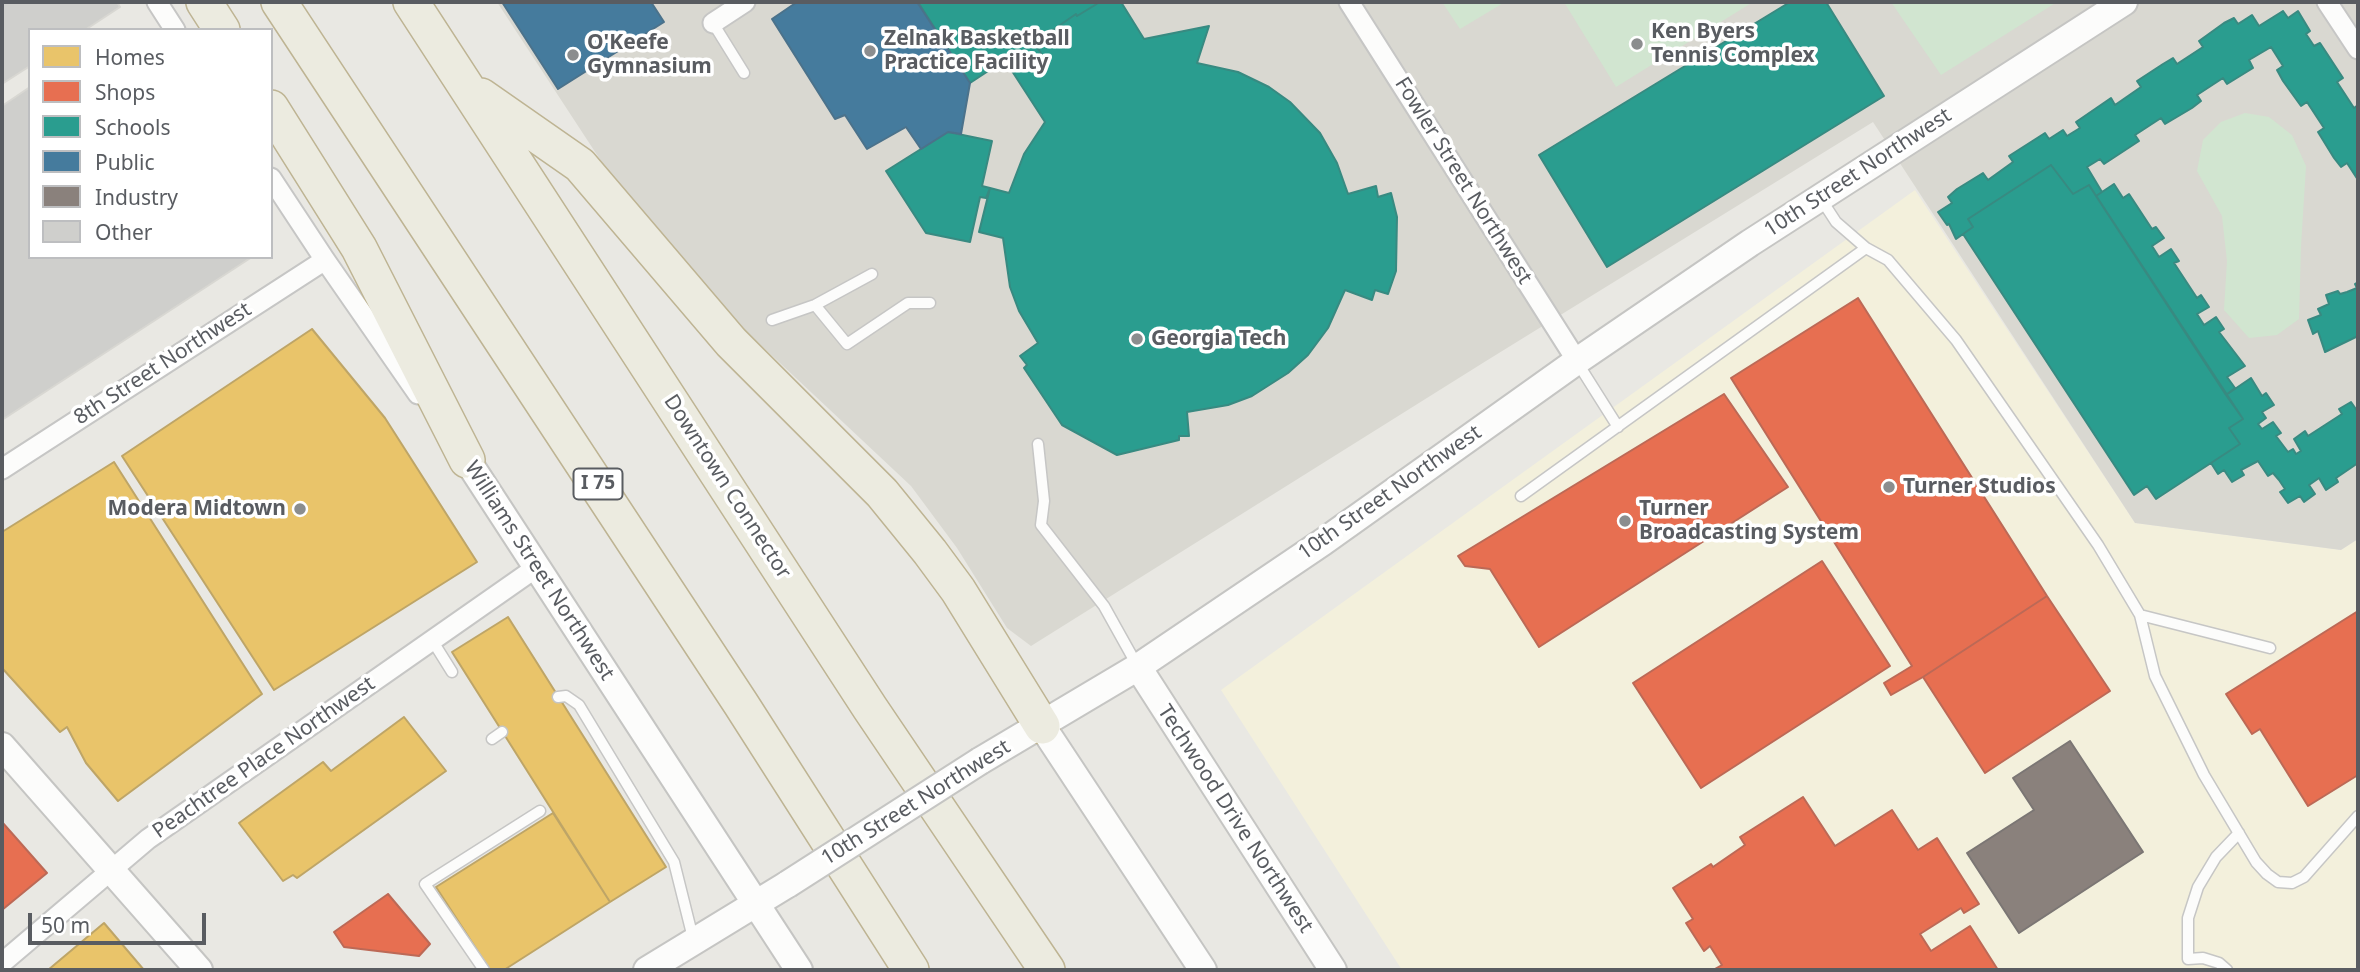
<!DOCTYPE html>
<html>
<head>
<meta charset="utf-8">
<style>
  body { margin:0 }
  #map { position:relative; width:2360px; height:972px; overflow:hidden; background:#e9e8e3; font-family:"Noto Sans",sans-serif }
  canvas { display:block }
  .frame { position:absolute; inset:0; border:4px solid #595c61; pointer-events:none }
  .legend { position:absolute; left:28px; top:28px; width:245px; height:231px; box-sizing:border-box; background:#fff; border:2px solid #bdbec0; margin:0; padding:9px 12px; list-style:none; font-size:21px; color:#595c61 }
  .legend li { display:flex; align-items:center; gap:14px; height:35px }
  .legend b { width:35px; border:2px solid #bdbec0 }
  .scale { position:absolute; left:28px; top:913px; width:178px; height:32px; box-sizing:border-box; border:4px solid #595c61; border-top:0; padding-left:9px; font-size:21px; line-height:24px; white-space:nowrap; color:#595c61; -webkit-text-stroke:5px #fff; paint-order:stroke }
</style>
</head>
<body>
<div id="map">
<canvas width="2360" height="972"></canvas>
<div class="frame"></div>
<ul class="legend">
<li><b style="height:19px;background:#e9c46a"></b>Homes</li>
<li><b style="height:19px;background:#e76f51"></b>Shops</li>
<li><b style="height:19px;background:#2a9d8f"></b>Schools</li>
<li><b style="height:19px;background:#457b9d"></b>Public</li>
<li><b style="height:19px;background:#8a817c"></b>Industry</li>
<li><b style="height:19px;background:#cfcfcc"></b>Other</li>
</ul>
<div class="scale">50 m</div>
</div>
<script>
const c = document.querySelector('canvas').getContext('2d');
c.lineJoin = 'round';
function paint(path, color) { c.fillStyle = color; c.fill(path, 'evenodd'); }
const toPath = rows => new Path2D(rows.map(r => 'M' + r).join(''));
function trace(path, color, width, dash) { c.strokeStyle = color; c.lineWidth = width; c.lineCap = dash ? 'butt' : 'round'; c.setLineDash(dash || []); c.stroke(path); }
function label(font, color, halo, rows, align = 'center') {
  c.font = font + ' "Noto Sans",sans-serif'; c.lineWidth = 7; c.setLineDash([]); c.textBaseline = 'middle'; c.strokeStyle = halo; c.fillStyle = color; for (const [text, x, y, turn = 0] of rows) {
    c.save(); c.translate(x, y); c.rotate((+turn || 0) * Math.PI / 180); c.textAlign = isNaN(turn) ? turn : align; if (halo) c.strokeText(text, 0, 0); c.fillText(text, 0, 0); c.restore();
  }
}
const commercial = toPath([
  [1915,190,2135,523,2341,550,2358,539,2358,970,1402,970,1221,690]
]);
const education = toPath([
  [497,2,2358,2,2358,539,2341,550,2135,523,1873,122,1486,361,1031,646,1007,628,957,548,911,486,732,318,635,213]
]);
const green = toPath([
  [1442,2,1505,2,1460,29],
  [1564,2,1753,2,1616,87],
  [1891,2,2057,2,1941,75],
  [2245,113,2269,117,2292,135,2306,166,2301,246,2299,319,2277,335,2249,338,2224,310,2227,261,2222,216,2197,171,2203,140,2221,122]
]);
const homes = toPath([
  [312,329,385,418,477,562,274,690,122,456,312,329],
  [114,462,262,694,118,801,86,763,67,727,60,732,2,668,2,532,114,462],
  [508,617,666,867,610,902,452,652,508,617],
  [404,717,446,771,297,878,293,875,283,881,239,823,323,762,331,771,404,717],
  [553,813,610,902,504,970,490,970,436,887,553,813],
  [104,923,144,970,48,970,104,923]
]);
const shops = toPath([
  [1858,298,2047,596,1923,677,1891,695,1884,683,1912,666,1731,378,1858,298],
  [1724,394,1788,487,1539,647,1490,569,1465,566,1458,556,1724,394],
  [1822,561,1890,666,1701,788,1633,683,1822,561],
  [2047,596,2110,691,1985,773,1923,677,2047,596],
  [2358,611,2358,775,2308,806,2260,729,2252,734,2226,694,2358,611],
  [1803,797,1835,846,1892,810,1918,850,1937,838,1979,904,1964,913,1961,908,1920,934,1931,951,1970,926,1998,970,1713,970,1722,965,1710,946,1704,951,1686,923,1693,919,1673,888,1711,864,1713,867,1745,845,1740,837,1803,797],
  [2,822,47,873,2,910,2,822],
  [388,894,430,944,419,956,344,947,334,932,388,894]
]);
const schools = toPath([
  [918,2,1100,2,1077,16,1076,14,1034,43,1043,56,1019,71,1008,58,970,83,918,2],
  [1100,2,1121,2,1144,39,1209,26,1197,63,1238,72,1269,87,1290,102,1320,133,1337,163,1348,194,1376,186,1378,197,1391,193,1397,217,1396,271,1388,294,1375,290,1372,300,1345,290,1328,328,1308,355,1288,373,1252,396,1228,405,1187,412,1189,436,1179,436,1179,440,1117,455,1062,425,1024,368,1027,365,1020,356,1038,343,1019,311,1010,287,1003,238,979,232,990,188,1009,193,1024,154,1045,122,1012,71,1016,68,1019,71,1043,56,1034,43,1076,14,1077,16,1100,2],
  [1790,2,1826,2,1884,96,1607,267,1539,155,1790,2],
  [2283,11,2288,18,2298,11,2310,31,2306,34,2314,46,2320,43,2343,78,2337,82,2354,108,2358,105,2358,180,2347,163,2341,167,2334,158,2318,132,2324,128,2307,102,2301,106,2283,81,2277,70,2283,66,2271,47,2249,60,2253,68,2227,84,2223,78,2197,95,2201,101,2192,108,2165,124,2161,118,2135,135,2139,141,2104,164,2100,159,2087,167,2102,192,2096,196,2089,185,2073,194,2051,165,1968,219,1973,227,1956,239,1949,224,1947,225,1938,212,1952,203,1948,197,1957,189,1983,173,1988,180,2013,162,2009,156,2045,133,2049,139,2063,130,2067,136,2080,128,2076,122,2111,98,2115,105,2141,87,2137,81,2163,64,2173,58,2177,64,2203,47,2199,41,2224,23,2234,18,2238,24,2252,15,2259,26,2283,11],
  [948,132,992,141,982,186,990,188,986,198,980,197,970,242,926,233,886,171,948,132],
  [2051,165,2073,194,2089,185,2243,419,2229,428,2240,444,2156,499,2147,486,2134,495,1963,234,1973,227,1968,219,2051,165],
  [2114,184,2123,198,2129,194,2152,229,2156,227,2164,238,2152,246,2159,257,2171,249,2179,261,2174,263,2197,298,2201,295,2209,307,2197,314,2204,325,2216,317,2224,329,2219,332,2245,366,2227,377,2235,388,2226,395,2096,196,2114,184],
  [2358,282,2358,336,2325,352,2318,331,2313,334,2308,320,2321,315,2318,309,2329,304,2326,295,2338,291,2340,294,2347,292,2357,288,2355,284,2358,282],
  [2251,378,2262,396,2266,393,2274,405,2262,412,2266,418,2258,424,2262,429,2273,422,2281,433,2276,436,2288,452,2293,449,2296,454,2301,451,2294,439,2305,431,2308,436,2342,414,2339,409,2351,402,2358,412,2358,463,2336,478,2338,482,2326,490,2319,478,2309,485,2315,494,2304,502,2300,496,2288,503,2280,492,2285,489,2279,480,2273,473,2268,476,2258,461,2241,470,2244,475,2232,482,2224,470,2218,474,2211,463,2240,444,2229,428,2243,419,2226,395,2251,378]
]);
const public = toPath([
  [502,2,651,2,664,22,558,89,502,2],
  [797,2,917,2,970,83,961,134,948,132,921,149,906,127,867,149,845,115,835,119,772,19,797,2]
]);
const industry = toPath([
  [2070,741,2143,852,2019,933,1967,853,2034,810,2013,778,2070,741]
]);
const building = toPath([
  [2,2,117,2,120,7,85,30,30,30,30,66,2,84,2,2],
  [30,87,30,257,252,257,2,420,2,106,30,87]
]);
const lane = toPath([
  [713,23,744,73],
  [1821,199,1836,222,1866,248,1888,260,1956,340,2098,545,2140,615,2155,676,2204,775,2256,862,2267,874,2278,882,2292,883,2304,877,2358,816],
  [815,305,847,344,908,303,930,303],
  [772,320,815,305,872,274],
  [1577,362,1618,427],
  [1038,444,1044,501,1041,525,1104,606,1138,667],
  [1521,496,1866,248],
  [2140,615,2270,648],
  [432,640,452,672],
  [558,697,566,696,579,705,674,862,693,938],
  [492,739,502,732],
  [484,970,425,884,540,811],
  [2227,970,2219,963,2203,958,2188,959,2188,918,2198,887,2216,857,2239,833]
]);
const street = toPath([
  [157,2,175,30],
  [1349,2,1577,361],
  [2327,2,2358,49],
  [713,23,745,2],
  [271,178,325,260,418,394],
  [2,469,325,260],
  [2,963,148,839,537,567]
]);
const secondary = toPath([
  [467,460,799,970],
  [1138,667,1333,970],
  [1042,726,1203,970],
  [2,746,199,970],
  [980,761,1138,667,1323,542,1577,361,1750,243,2124,2],
  [647,970,788,884]
]);
const highway = toPath([
  [204,2,222,30],
  [279,2,741,704,911,970],
  [411,2,870,708,1047,970],
  [481,96,580,165,731,342,882,493,930,552,958,590,1042,726],
  [271,108,359,248,467,460]
]);
const secondaryBridge = toPath([
  [788,884,980,761]
]);
const markers = [
  [1637,44,7,"#8b8d8e"],
  [870,51,7,"#8b8d8e"],
  [573,55,7,"#8b8d8e"],
  [1137,339,7,"#8b8d8e"],
  [1889,487,7,"#8b8d8e"],
  [300,509,7,"#8b8d8e"],
  [1625,521,7,"#8b8d8e"]
];
const shields = [
  [598,484,49]
];
const shieldNames = [
  ["I 75",598,484]
];
const poiNames = [
  ["Ken Byers",1651,32],
  ["Tennis Complex",1651,56],
  ["Zelnak Basketball",884,39],
  ["Practice Facility",884,63],
  ["O'Keefe",587,43],
  ["Gymnasium",587,67],
  ["Georgia Tech",1151,339],
  ["Turner Studios",1903,487],
  ["Modera Midtown",286,509,"right"],
  ["Turner",1639,509],
  ["Broadcasting System",1639,533]
];
const streetNames = [
  ["10th Street Northwest",1858,173,-33],
  ["Fowler Street Northwest",1463,181,58],
  ["8th Street Northwest",163,364,-33],
  ["Downtown Connector",727,487,57],
  ["10th Street Northwest",1390,493,-35],
  ["Williams Street Northwest",539,571,57],
  ["Peachtree Place Northwest",264,758,-35],
  ["10th Street Northwest",916,803,-32],
  ["Techwood Drive Northwest",1235,819,57]
];
paint(commercial, '#f3f0dc');
paint(education, '#d9d8d1');
paint(green, '#d1e5d0');
paint(homes, '#e9c46a');
trace(homes, '#bea567', 2);
paint(shops, '#e76f51');
trace(shops, '#bc6956', 2);
paint(schools, '#2a9d8f');
trace(schools, '#388a81', 2);
paint(public, '#457b9d');
trace(public, '#4b728b', 2);
paint(industry, '#8a817c');
trace(industry, '#7b7674', 2);
paint(building, '#cfcfcc');
trace(building, '#d8d7d2', 2);
trace(lane, '#c6c6c5', 13);
trace(street, '#c6c6c5', 23);
trace(secondary, '#c5c5c3', 30);
trace(highway, '#beb493', 38);
trace(lane, '#fcfcfb', 10);
trace(street, '#fcfcfb', 19);
trace(secondary, '#fcfcfb', 26);
trace(highway, '#ecebe0', 35);
trace(secondaryBridge, '#c5c5c3', 30, []);
trace(secondaryBridge, '#fcfcfb', 26);
for (const [x, y, r, color] of markers) { const dot = new Path2D(); dot.arc(x, y, r, 0, 2 * Math.PI); c.fillStyle = color; c.fill(dot); trace(dot, '#fff', 2.5); }
for (const [x, y, w] of shields) { const box = new Path2D(); box.roundRect(x - w / 2, y - 15.5, w, 31, 5); c.fillStyle = '#fff'; c.fill(box); trace(box, '#595c61', 2); }
label('bold 19px', '#595c61', null, shieldNames);
label('bold 21px', '#595c61', '#fff', poiNames, 'left');
label('21px', '#595c61', '#fff', streetNames);
</script>
</body>
</html>
